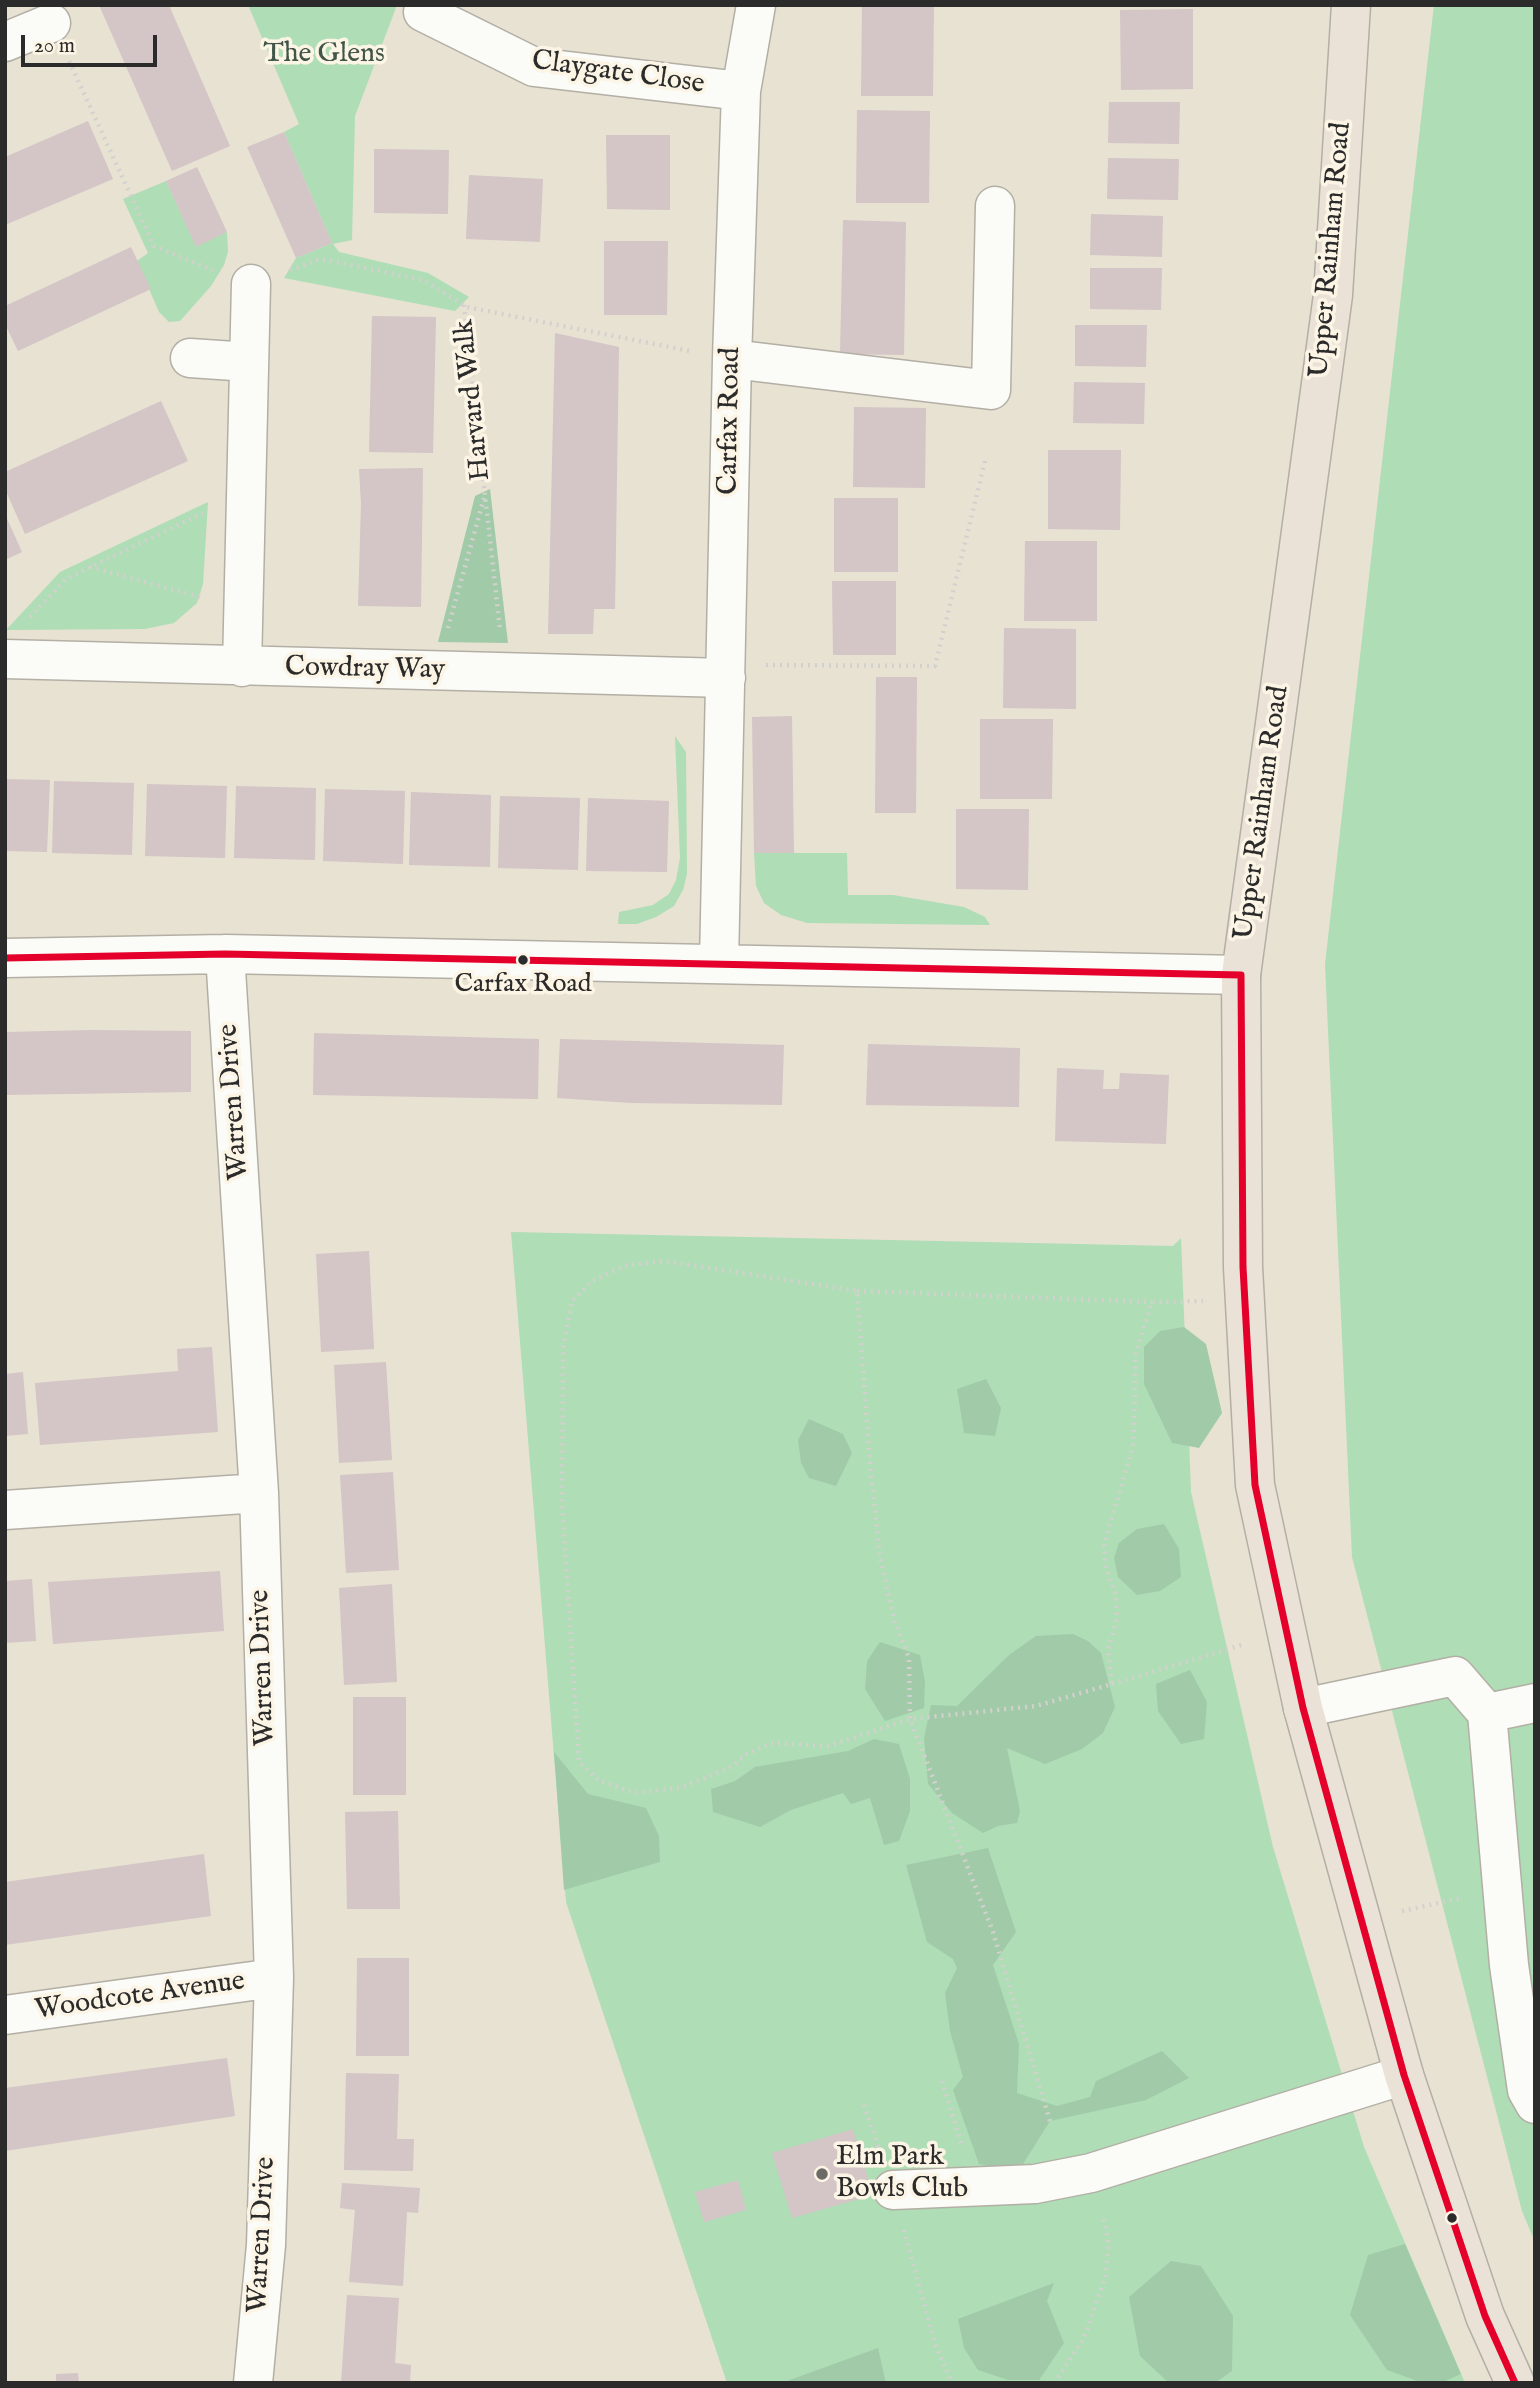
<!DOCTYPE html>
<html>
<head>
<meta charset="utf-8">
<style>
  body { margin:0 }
  #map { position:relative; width:1540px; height:2388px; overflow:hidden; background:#e7e2d2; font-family:"IM FELL English",serif }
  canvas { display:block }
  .frame { position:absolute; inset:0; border:7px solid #2b2b2b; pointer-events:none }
  .scale { position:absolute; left:21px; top:35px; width:136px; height:32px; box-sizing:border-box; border:4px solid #2b2b2b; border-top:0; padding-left:9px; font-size:21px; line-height:24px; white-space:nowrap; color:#2b2b2b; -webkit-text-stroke:5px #fcf5e5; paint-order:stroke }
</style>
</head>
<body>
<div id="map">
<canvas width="1540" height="2388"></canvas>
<div class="frame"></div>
<div class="scale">20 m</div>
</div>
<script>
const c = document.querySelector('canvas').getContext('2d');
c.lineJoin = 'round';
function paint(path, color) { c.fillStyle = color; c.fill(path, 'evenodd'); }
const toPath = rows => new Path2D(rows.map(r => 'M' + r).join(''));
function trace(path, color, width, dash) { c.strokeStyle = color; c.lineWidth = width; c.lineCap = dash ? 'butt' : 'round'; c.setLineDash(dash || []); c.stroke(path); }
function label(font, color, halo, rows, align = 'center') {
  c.font = font + ' "IM FELL English",serif'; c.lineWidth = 7; c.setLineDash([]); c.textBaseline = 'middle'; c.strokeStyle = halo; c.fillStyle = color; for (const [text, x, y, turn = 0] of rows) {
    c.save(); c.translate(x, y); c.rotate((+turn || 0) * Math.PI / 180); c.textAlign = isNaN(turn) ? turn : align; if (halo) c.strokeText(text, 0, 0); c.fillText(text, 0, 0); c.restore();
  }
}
const green = toPath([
  [248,5,397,5,355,116,352,240,333,244,339,252,428,273,469,297,455,311,284,278,296,258,332,243,284,132,299,124],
  [1434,5,1535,5,1535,2242,1522,2211,1352,1557,1325,964],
  [166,181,196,246,227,232,228,252,224,265,211,286,180,321,169,322,159,312,137,261,148,253,123,199],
  [208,502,203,584,197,603,174,623,145,629,6,630,60,572],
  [675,736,686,752,687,874,683,890,674,906,656,917,637,924,618,924,619,912,653,905,669,894,676,880,680,858],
  [754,853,847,853,848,895,893,895,964,907,985,917,990,925,807,923,781,915,764,903,756,886],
  [511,1232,1173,1246,1181,1238,1191,1492,1273,1847,1364,2147,1465,2383,727,2383,566,1902]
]);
const forest = toPath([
  [490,489,508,643,438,642,475,496],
  [1184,1327,1206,1344,1222,1413,1199,1448,1172,1443,1144,1384,1144,1347,1160,1331],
  [986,1379,1001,1408,995,1436,964,1433,957,1389],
  [809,1419,843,1434,852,1453,836,1486,809,1478,801,1463,798,1440],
  [1164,1524,1179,1549,1181,1577,1160,1591,1137,1595,1118,1577,1114,1558,1119,1543,1137,1529],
  [1073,1634,1088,1641,1101,1653,1115,1707,1103,1733,1082,1749,1045,1764,1007,1748,1020,1811,1017,1823,998,1826,983,1833,952,1813,928,1784,924,1738,931,1705,957,1706,1009,1655,1036,1636],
  [880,1642,920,1655,925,1682,924,1708,885,1721,865,1689,867,1661],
  [1190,1670,1207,1702,1204,1739,1181,1744,1158,1711,1156,1684],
  [874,1739,899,1744,910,1779,910,1811,899,1841,884,1845,870,1798,851,1804,843,1793,791,1810,760,1827,713,1812,711,1789,735,1781,755,1767,848,1751],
  [554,1752,588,1794,646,1808,659,1836,660,1862,564,1890],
  [988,1848,1016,1932,993,1965,1019,2044,1017,2093,1057,2106,1090,2097,1096,2081,1162,2051,1189,2078,1146,2100,1050,2121,1018,2172,979,2164,953,2090,963,2077,950,2031,945,1993,957,1968,953,1959,927,1942,906,1865],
  [1405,2244,1461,2374,1441,2383,1423,2383,1387,2370,1350,2315,1368,2255],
  [1171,2261,1201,2266,1233,2316,1232,2371,1215,2383,1169,2383,1140,2356,1129,2297],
  [1054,2283,1047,2301,1064,2343,1039,2380,1008,2380,978,2370,964,2348,958,2319],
  [878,2348,886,2383,787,2381]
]);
const building = toPath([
  [99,5,169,5,230,146,172,171],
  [862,5,934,5,933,96,861,96],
  [1193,9,1193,89,1121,90,1120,10],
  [1109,102,1180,102,1179,144,1108,143],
  [857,110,930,111,929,203,856,203],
  [88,121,113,179,5,225,5,157],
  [284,132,332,243,296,258,247,147],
  [606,135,670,135,670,210,607,209],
  [374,149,449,150,448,214,374,213],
  [1108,158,1179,159,1178,200,1107,199],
  [197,167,227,232,196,247,166,181],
  [469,175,543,179,540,242,466,239],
  [1091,214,1163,216,1162,257,1090,255],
  [843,220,906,222,904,355,840,354],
  [604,241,668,241,667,315,604,315],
  [131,247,151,289,18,351,5,324,5,306],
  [1090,268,1162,268,1161,310,1090,309],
  [372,316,436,317,433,453,369,452],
  [1075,325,1147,325,1146,367,1075,366],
  [555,333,619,347,615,609,594,609,593,634,548,634],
  [1074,382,1145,383,1144,424,1073,423],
  [161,401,188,461,25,534,5,489,5,472],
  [854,407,926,408,925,488,853,487],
  [1048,450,1121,450,1120,530,1048,529],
  [423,468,421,607,358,606,361,504,359,469],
  [834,498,898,498,898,572,834,572],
  [5,514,22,552,5,560],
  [1025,541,1097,541,1097,621,1024,621],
  [832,581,896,581,896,655,833,655],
  [1004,628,1076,629,1076,709,1003,708],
  [876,677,917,677,916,813,875,813],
  [792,716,794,853,754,853,752,717],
  [980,719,1053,719,1052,799,980,799],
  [5,779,50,780,47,852,5,851],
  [54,781,134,783,132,855,52,853],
  [147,784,227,786,225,858,145,856],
  [236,786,316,788,315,860,234,858],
  [325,789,405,791,403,864,323,861],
  [411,792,491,795,490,867,409,865],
  [500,796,580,798,578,870,498,868],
  [588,798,669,801,667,872,586,871],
  [956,809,1029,809,1028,890,956,889],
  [92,1030,191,1031,191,1092,5,1095,5,1032],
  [314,1033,539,1039,538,1099,313,1095],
  [560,1039,784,1045,782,1105,631,1103,557,1098],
  [868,1044,1020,1048,1019,1107,866,1105],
  [1057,1068,1104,1070,1103,1089,1119,1089,1120,1073,1169,1075,1166,1144,1055,1141],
  [369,1251,374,1349,321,1352,316,1254],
  [212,1347,218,1432,40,1445,35,1383,178,1371,177,1349],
  [386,1362,392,1460,339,1463,334,1365],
  [23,1372,28,1434,5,1436,5,1374],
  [393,1472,399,1570,346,1573,340,1475],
  [220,1571,224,1631,53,1644,48,1582],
  [32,1579,36,1641,5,1643,5,1581],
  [392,1584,397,1682,344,1685,339,1588],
  [353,1697,406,1697,406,1795,353,1795],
  [398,1811,400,1909,347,1909,345,1812],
  [204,1854,211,1916,5,1945,5,1882],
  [357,1958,409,1958,409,2056,356,2056],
  [227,2058,235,2116,5,2151,5,2088],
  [346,2073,399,2074,397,2139,414,2139,413,2171,344,2170],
  [853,2129,873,2195,792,2218,772,2153],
  [738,2180,746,2210,704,2222,695,2192],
  [342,2183,420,2188,418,2213,407,2212,403,2286,349,2282,355,2210,340,2208],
  [347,2295,399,2298,395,2363,411,2365,410,2383,341,2383],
  [78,2373,79,2383,56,2383,56,2374]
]);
const path = toPath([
  [69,61,154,246,213,270],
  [290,270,321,259,423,280,467,307,690,351],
  [464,305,500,630],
  [90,567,200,597],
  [30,617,66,579,203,513],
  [448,628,484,498],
  [766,665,935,666,986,457],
  [857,1291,1152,1302],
  [1112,1684,1245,1644],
  [1402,1911,1462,1898],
  [942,2081,962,2146],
  [864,2105,880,2152],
  [1050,2121,993,1932,910,1719,909,1658,895,1623,880,1556,871,1474,857,1291,664,1261,627,1265,592,1281,572,1301,563,1348,562,1504,579,1762,598,1780,635,1793,680,1788,729,1768,747,1754,771,1743,828,1746,910,1719,1036,1706,1112,1684,1108,1650,1117,1619,1116,1595,1106,1568,1104,1544,1133,1446,1135,1403,1135,1355,1152,1302,1203,1301],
  [904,2230,935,2344,952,2383],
  [1054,2383,1083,2340,1105,2278,1109,2244,1102,2215]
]);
const minor = toPath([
  [423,12,534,67,741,91],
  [5,42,51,23],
  [190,358,249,362],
  [732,359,991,390,995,206],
  [5,659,726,678],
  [242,667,251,284],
  [225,954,259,1493,274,1978,266,2245,253,2383],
  [5,958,225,954,1241,975],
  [719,963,732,359,741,91,756,5],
  [5,1510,259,1493],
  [1303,1708,1455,1676,1487,1713,1509,1965,1527,2090,1535,2104],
  [1487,1713,1535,1703],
  [5,2015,274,1978],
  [893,2190,1035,2184,1091,2173,1404,2075]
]);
const major = toPath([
  [1351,5,1333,295,1241,975,1243,1267,1255,1485,1303,1708,1404,2075,1485,2316,1515,2383]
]);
const bus1 = toPath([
  [5,958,225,954,1241,975],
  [1241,975,1243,1267,1255,1485,1303,1708,1404,2075,1485,2316,1515,2383]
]);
const markers = [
  [523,960,6,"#2b2b2b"],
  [822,2174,7,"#6d6b65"],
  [1452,2218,6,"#2b2b2b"]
];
const busNames = [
  ["Carfax Road",523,986]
];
const parkNames = [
  ["The Glens",324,55]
];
const streetNames = [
  ["Claygate Close",618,74,8],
  ["Upper Rainham Road",1332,250,-85],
  ["Harvard Walk",474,400,-96],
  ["Carfax Road",731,421,-89],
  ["Cowdray Way",365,670,1],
  ["Upper Rainham Road",1263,813,-82],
  ["Warren Drive",235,1102,-94],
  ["Warren Drive",264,1668,-92],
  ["Woodcote Avenue",140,1997,-8],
  ["Warren Drive",263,2235,-87]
];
const poiNames = [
  ["Elm Park",836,2158],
  ["Bowls Club",836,2190]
];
paint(green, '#aeddb6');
paint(forest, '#a1cba8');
paint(building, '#d4c5c6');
trace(minor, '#b3afa5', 41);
trace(major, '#b3afa5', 41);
trace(path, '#d3d1ce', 4.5, [2, 5]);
trace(minor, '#fbfbf8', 38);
trace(major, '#eae2d6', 38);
trace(bus1, '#e4002b', 7);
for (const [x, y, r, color] of markers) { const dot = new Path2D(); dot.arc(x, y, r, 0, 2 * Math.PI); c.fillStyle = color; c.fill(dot); trace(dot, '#fcf5e5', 2.5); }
label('26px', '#2b2b2b', '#fcf5e5', busNames);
label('28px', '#405648', '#fcf5e5', parkNames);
label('28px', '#2b2b2b', '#fcf5e5', streetNames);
label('28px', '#2b2b2b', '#fcf5e5', poiNames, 'left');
</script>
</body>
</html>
